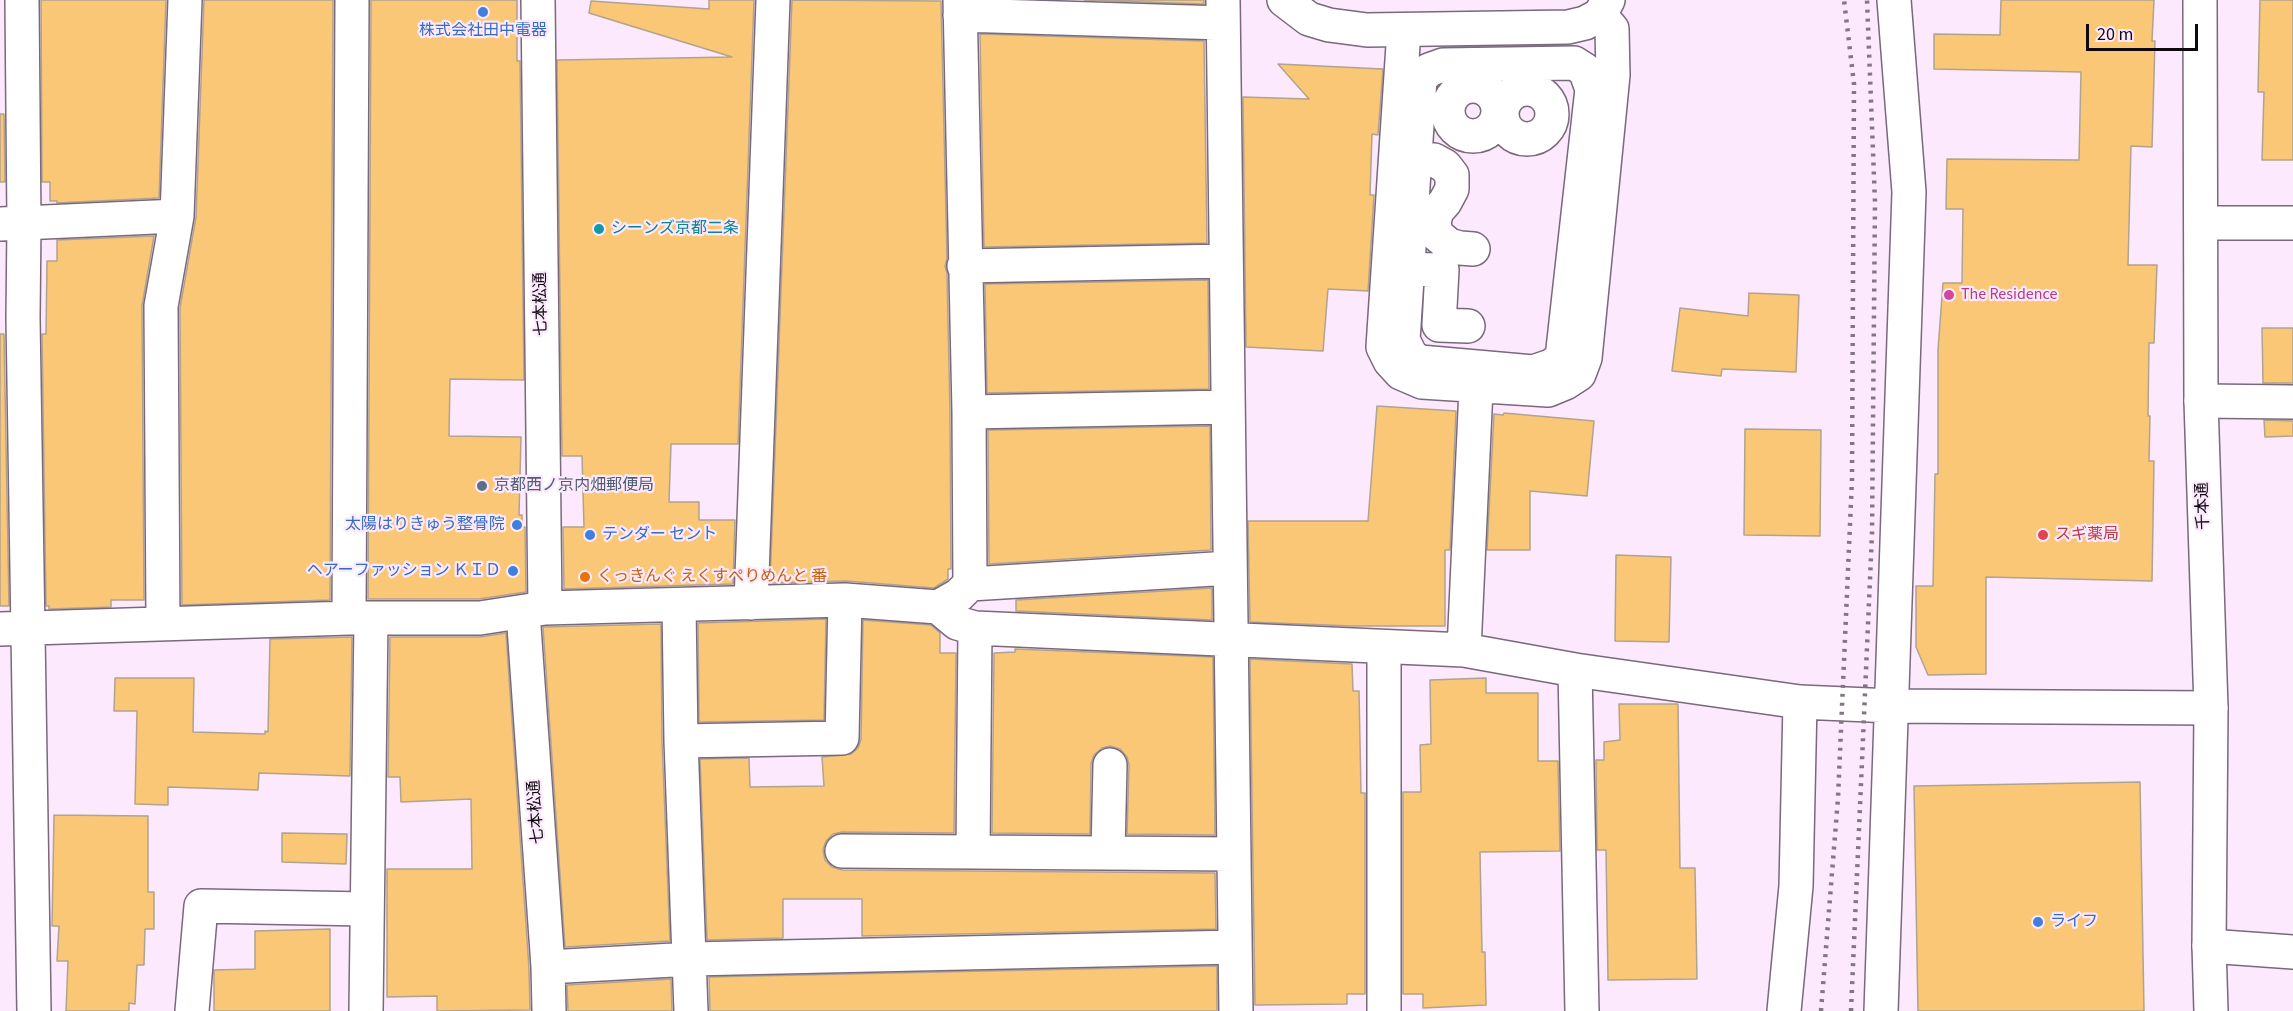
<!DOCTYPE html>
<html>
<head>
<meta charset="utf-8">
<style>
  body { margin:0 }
  #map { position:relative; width:2293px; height:1011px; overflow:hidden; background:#fce9fd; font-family:"Source Sans 3",sans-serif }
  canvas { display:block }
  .scale { position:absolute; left:2086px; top:24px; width:112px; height:27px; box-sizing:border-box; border:3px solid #0f090f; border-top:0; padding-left:8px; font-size:18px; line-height:21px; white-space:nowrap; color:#0f090f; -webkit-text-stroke:4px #fce9fd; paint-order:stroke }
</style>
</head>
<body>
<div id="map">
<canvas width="2293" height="1011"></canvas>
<div class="scale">20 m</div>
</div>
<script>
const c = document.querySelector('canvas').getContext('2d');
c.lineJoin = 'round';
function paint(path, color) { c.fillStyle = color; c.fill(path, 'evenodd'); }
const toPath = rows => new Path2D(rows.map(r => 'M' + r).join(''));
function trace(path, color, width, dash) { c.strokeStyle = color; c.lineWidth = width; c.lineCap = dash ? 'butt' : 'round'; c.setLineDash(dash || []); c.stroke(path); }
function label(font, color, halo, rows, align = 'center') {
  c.font = font + ' "Source Sans 3","Noto Sans JP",sans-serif'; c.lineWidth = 4.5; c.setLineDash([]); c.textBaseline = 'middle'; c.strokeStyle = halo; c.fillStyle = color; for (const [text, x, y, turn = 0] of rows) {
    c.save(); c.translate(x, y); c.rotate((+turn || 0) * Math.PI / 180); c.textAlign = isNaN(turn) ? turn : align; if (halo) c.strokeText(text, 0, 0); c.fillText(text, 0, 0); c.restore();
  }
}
const building = toPath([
  [41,0,166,0,159,198,57,203,57,201,50,201,50,182,42,182,41,0],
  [204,0,333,0,330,600,182,605,180,308,196,217,204,0],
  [371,0,517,0,517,61,520,61,524,380,450,379,449,436,521,437,519,515,522,515,522,527,525,527,526,592,479,599,368,599,371,0],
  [709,0,754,0,738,444,671,444,669,502,699,502,699,520,735,520,733,584,564,589,563,527,584,527,582,456,562,456,557,60,732,57,589,13,591,1,709,9,709,0],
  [792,0,941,1,947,259,945,266,947,273,950,412,951,569,948,569,948,579,934,588,846,581,770,583,792,0],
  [1084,0,1204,0,1204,4,1084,0],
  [2001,0,2154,0,2152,41,2155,41,2152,147,2131,146,2128,265,2157,265,2154,343,2149,343,2148,416,2150,416,2149,461,2154,461,2152,581,1986,577,1986,674,1928,675,1916,647,1916,586,1933,586,1935,474,1938,474,1938,350,1943,283,1962,283,1963,209,1946,209,1947,159,2079,160,2081,72,1934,69,1934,34,2000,35,2001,0],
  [2260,0,2293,0,2293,160,2262,160,2264,92,2258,92,2260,0],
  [980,34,1204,41,1207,243,984,247,980,34],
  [1278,64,1383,69,1378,135,1372,134,1370,195,1374,195,1368,291,1328,289,1323,351,1246,347,1243,97,1309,99,1278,64],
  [0,114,4,114,5,182,0,182,0,114],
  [154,236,142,306,144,600,111,600,111,607,49,609,49,606,46,606,42,334,46,334,47,261,57,261,57,240,154,236],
  [1208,280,1209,389,987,393,985,284,1208,280],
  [1749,293,1799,295,1796,372,1722,369,1721,376,1672,371,1680,308,1748,316,1749,293],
  [2262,328,2293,328,2293,383,2263,383,2262,328],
  [0,334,4,334,9,606,0,606,0,334],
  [1377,406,1456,411,1450,550,1445,550,1445,626,1352,626,1250,622,1248,521,1368,521,1377,406],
  [1504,413,1594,421,1587,496,1530,491,1530,550,1487,550,1494,414,1503,415,1504,413],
  [2264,420,2293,421,2293,436,2265,437,2264,420],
  [1210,426,1211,550,989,564,988,430,1210,426],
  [1745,429,1821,430,1820,536,1744,535,1745,429],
  [1616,555,1671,557,1669,642,1615,641,1616,555],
  [1212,588,1212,620,1016,611,1016,600,1212,588],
  [826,619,824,720,699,722,698,623,826,619],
  [863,620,931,625,940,633,940,653,956,653,954,833,842,832,833,834,826,841,823,850,825,860,832,867,842,870,1215,873,1216,929,862,936,862,899,783,899,783,938,707,940,700,759,749,758,750,787,824,786,822,757,851,754,858,748,861,739,863,620],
  [661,624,662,741,670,941,565,947,543,627,661,624],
  [506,633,529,968,530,1010,437,1011,437,996,387,997,387,869,472,869,471,799,401,802,400,777,388,777,390,637,480,637,506,633],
  [352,637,350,776,259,773,258,790,168,787,168,805,135,804,137,711,114,711,115,678,194,678,193,732,265,734,265,731,268,732,270,639,352,637],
  [1015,649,1213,657,1215,835,1127,834,1129,765,1127,757,1120,749,1110,746,1102,748,1094,755,1091,764,1090,834,992,833,994,653,1015,652,1015,649],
  [1250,659,1352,664,1353,691,1359,691,1361,793,1365,793,1365,994,1347,994,1347,1004,1255,1005,1250,659],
  [1486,678,1486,693,1538,693,1538,761,1558,761,1560,851,1480,852,1482,952,1485,952,1486,1005,1423,1008,1423,994,1403,994,1403,792,1421,792,1420,745,1431,744,1430,680,1486,678],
  [1619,704,1678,704,1680,868,1695,868,1697,979,1608,980,1606,850,1597,850,1596,760,1604,760,1604,742,1620,740,1619,704],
  [2140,782,2144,1011,1918,1011,1914,786,2140,782],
  [54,815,148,816,148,892,154,892,154,929,145,929,144,965,137,965,135,1004,129,1003,129,1011,66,1011,68,961,57,961,59,926,52,926,54,815],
  [282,833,347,834,346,864,282,862,282,833],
  [330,929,330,1011,214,1011,214,970,255,969,255,931,330,929],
  [1217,966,1217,1011,710,1011,709,977,1217,966],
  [671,979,672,1011,568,1011,567,985,671,979]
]);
const minor = toPath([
  [22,0,24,223,23,318,34,1011],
  [538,0,545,608],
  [960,0,969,412,970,584],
  [1223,0,1236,1011],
  [1284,0,1309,19,1329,25,1367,30,1568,27,1585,23,1600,15,1608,0],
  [960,15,1223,23],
  [1404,30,1383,347,1390,361,1401,373,1422,382,1548,390,1565,383,1579,374,1585,358,1613,75,1612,29,1600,15],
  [1574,63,1585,70,1592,89,1562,358,1551,366,1533,372,1420,362,1411,356,1403,340,1420,79,1429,70,1443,65,1574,63],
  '1448 111a25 25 0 1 1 50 0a25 25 0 1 1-50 0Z',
  '1502 114a25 25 0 1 1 50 0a25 25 0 1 1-50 0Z',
  [1415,159,1434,160,1445,166,1452,175,1452,189,1445,202,1437,211,1434,222,1436,234,1449,245,1460,248,1473,249],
  [2201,223,2293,223],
  [0,224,177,216],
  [964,266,1226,261],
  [1407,269,1442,270,1439,325,1468,326],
  [2201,401,2293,402],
  [969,412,1228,407],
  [751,603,773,0],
  [679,605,681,741,691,1011],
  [938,607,957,623,975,628,1464,650,1575,670,1800,702,1892,706,2211,708],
  [523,612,548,967,549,1011],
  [349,618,352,0],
  [163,623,161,306,177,216,185,0],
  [0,629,349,618,480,618,545,608,845,600,938,607,959,595,970,584,1230,568],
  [1384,647,1384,1011],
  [1464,650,1477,367],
  [1575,670,1582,1011],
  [681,741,842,738,845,600],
  [842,851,1234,854],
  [973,852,975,628],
  [1108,853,1110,765],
  [2209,946,2293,952],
  [548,967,691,959,1235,947],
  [192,1011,201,906,366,909],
  [366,1011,371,618],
  [1784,1011,1796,886,1800,702],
  [1881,1011,1909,192,1894,0]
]);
const major = toPath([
  [2200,0,2201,401,2211,708,2209,946,2211,1011]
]);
const rail = toPath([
  [1821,1011,1838,798,1852,479,1854,84,1844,0],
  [1851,1011,1872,534,1875,202,1867,0]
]);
const markers = [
  [483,12,6,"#3f7fe0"],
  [599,229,6,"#0f9aa8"],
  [1949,295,6,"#d1479c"],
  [482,486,6,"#5c6f8a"],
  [517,525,6,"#3f7fe0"],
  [590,535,6,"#3f7fe0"],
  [2043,535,6,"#e0444e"],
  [513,571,6,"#3f7fe0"],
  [585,577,6,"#e8710a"],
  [2038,922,6,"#3f7fe0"]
];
const shopNames = [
  ["株式会社田中電器",483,31,"center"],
  ["太陽はりきゅう整骨院",505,525],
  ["テンダー セント",602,535,"left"],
  ["ヘアーファッション ＫＩＤ",501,571],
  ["ライフ",2050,922,"left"]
];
const cultureNames = [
  ["シーンズ京都二条",611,229]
];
const hotelNames = [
  ["The Residence",1961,295]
];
const streetNames = [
  ["七本松通",542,304,-91],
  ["千本通",2204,506,-92],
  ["七本松通",537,812,-94]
];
const serviceNames = [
  ["京都西ノ京内畑郵便局",494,486]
];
const healthNames = [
  ["スギ薬局",2055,535]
];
const foodNames = [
  ["くっきんぐ えくすぺりめんと 番",597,577]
];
paint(building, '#fac776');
trace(building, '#b1a38f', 1.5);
trace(minor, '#79697a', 36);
trace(major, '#79697a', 36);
trace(minor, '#fff', 33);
trace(major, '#fff', 33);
trace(rail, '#827683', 4.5, [3, 6]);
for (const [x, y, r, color] of markers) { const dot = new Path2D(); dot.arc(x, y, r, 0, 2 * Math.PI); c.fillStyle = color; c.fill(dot); trace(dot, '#fce9fd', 2); }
label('16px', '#366cbe', '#fce9fd', shopNames, 'right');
label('16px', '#0d838f', '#fce9fd', cultureNames, 'left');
label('16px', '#b23c85', '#fce9fd', hotelNames, 'left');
label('16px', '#0f090f', '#fce9fd', streetNames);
label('16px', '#4e5e75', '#fce9fd', serviceNames, 'left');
label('16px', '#be3a42', '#fce9fd', healthNames, 'left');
label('16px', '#c56008', '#fce9fd', foodNames, 'left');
</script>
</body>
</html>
